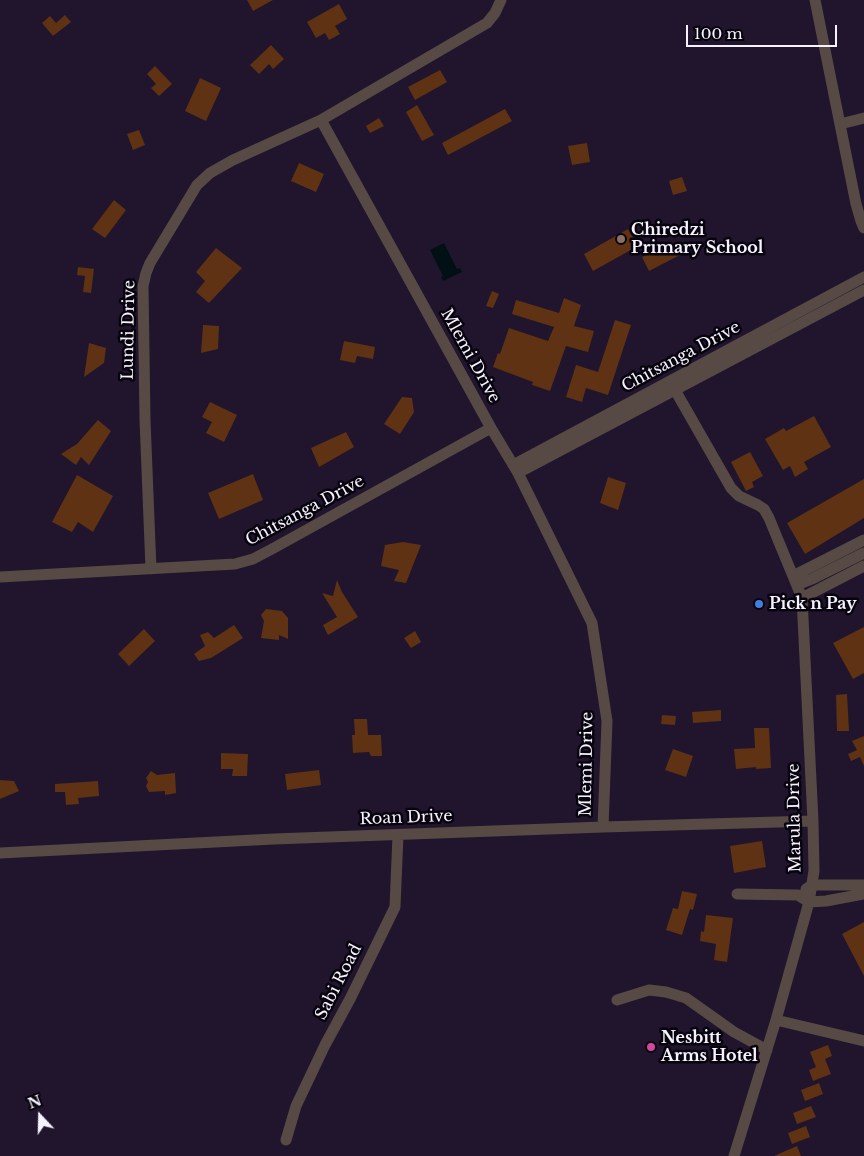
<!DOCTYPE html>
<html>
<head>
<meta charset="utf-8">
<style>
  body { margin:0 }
  #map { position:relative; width:864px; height:1156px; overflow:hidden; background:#20152d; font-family:"Libre Baskerville",serif }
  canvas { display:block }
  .north { position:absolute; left:15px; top:1091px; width:50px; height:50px; -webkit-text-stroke:4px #08040d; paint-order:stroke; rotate:339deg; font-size:14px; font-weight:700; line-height:20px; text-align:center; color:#f7f2ff }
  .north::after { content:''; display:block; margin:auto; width:18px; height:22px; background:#f7f2ff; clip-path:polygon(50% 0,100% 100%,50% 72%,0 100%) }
  .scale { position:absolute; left:686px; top:25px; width:151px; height:22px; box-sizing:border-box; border:2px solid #f7f2ff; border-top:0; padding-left:6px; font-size:15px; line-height:18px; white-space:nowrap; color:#f7f2ff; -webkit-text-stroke:4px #08040d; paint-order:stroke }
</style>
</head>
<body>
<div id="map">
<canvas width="864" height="1156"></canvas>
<div class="north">N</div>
<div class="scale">100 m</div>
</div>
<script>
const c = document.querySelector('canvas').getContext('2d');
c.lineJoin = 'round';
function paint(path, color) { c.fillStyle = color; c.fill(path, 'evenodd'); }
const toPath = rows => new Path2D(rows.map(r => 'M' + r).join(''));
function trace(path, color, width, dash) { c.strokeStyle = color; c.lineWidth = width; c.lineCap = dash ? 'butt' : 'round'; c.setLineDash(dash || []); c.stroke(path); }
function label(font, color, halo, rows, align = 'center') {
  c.font = font + ' "Libre Baskerville",serif'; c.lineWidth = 5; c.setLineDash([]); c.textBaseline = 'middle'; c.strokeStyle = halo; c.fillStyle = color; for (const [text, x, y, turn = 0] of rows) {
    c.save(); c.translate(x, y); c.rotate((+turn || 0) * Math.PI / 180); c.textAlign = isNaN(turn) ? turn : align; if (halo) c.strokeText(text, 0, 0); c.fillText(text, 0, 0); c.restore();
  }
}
const water = toPath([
  [444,243,457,269,460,268,462,272,443,281,441,277,443,276,430,250]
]);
const building = toPath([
  [247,0,273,0,253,11],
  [339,4,347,19,335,26,340,34,329,40,325,33,316,38,307,22],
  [65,15,71,22,53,36,42,23,50,16,56,23],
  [271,45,284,59,273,69,269,64,259,74,250,65],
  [155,66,172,84,159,96,151,88,156,84,147,74],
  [440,70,447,82,415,100,408,87],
  [200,78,221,88,206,121,185,111],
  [417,105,434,135,422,141,406,112],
  [505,109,512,121,448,155,442,143],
  [379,118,384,126,370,133,366,126],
  [139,130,145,145,133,150,127,134],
  [587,143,590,162,572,165,568,146],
  [299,163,324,174,316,192,291,181],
  [682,177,687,191,673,195,669,181],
  [114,200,126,210,105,238,92,229],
  [628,229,638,246,593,271,584,254],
  [673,242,680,255,649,271,642,257],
  [216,248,242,268,209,303,196,292,205,281,196,272],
  [78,267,94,269,91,293,83,292,85,276,77,275],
  [492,291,499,294,493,308,486,306],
  [564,298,581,305,574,326,594,331,588,352,566,346,550,391,532,385,533,382,493,367,498,353,500,354,509,328,548,341,554,327,512,314,516,300,559,313],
  [615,320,631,325,608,395,586,388,582,402,566,397,576,365,598,372],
  [203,325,219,326,218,349,201,353],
  [727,327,732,335,709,346,705,338],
  [344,341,375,347,373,359,357,356,355,363,340,360],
  [89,343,106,348,104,363,84,377],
  [402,397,412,398,414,412,400,434,384,424],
  [210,402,237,415,224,442,206,433,212,422,202,417],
  [814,416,831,447,804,462,808,469,795,477,790,466,783,470,765,439,784,428,786,431],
  [98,420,111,431,89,465,81,457,76,465,61,454,77,444],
  [346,432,354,447,319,467,311,448],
  [750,452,763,476,752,482,754,487,746,491,731,462],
  [253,474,263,500,219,519,208,493],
  [77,475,113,496,93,532,78,522,72,532,52,522],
  [608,477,626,483,618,510,600,503],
  [864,479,864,518,805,554,787,523],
  [403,542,421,545,406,583,394,581,399,570,381,566,385,545],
  [337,580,342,592,358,617,328,635,323,625,337,617,322,593,333,596],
  [266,609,282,611,288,618,288,639,279,635,279,640,261,638,264,621,261,615],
  [234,625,243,638,211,658,199,661,194,654,205,646,200,635,208,632,214,638],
  [864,627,864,673,853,679,833,643],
  [144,629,155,641,129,666,118,654],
  [415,631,421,642,411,648,404,638],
  [847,694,849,731,837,731,836,695],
  [721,710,721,721,693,723,692,712],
  [662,715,676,716,675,725,661,724],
  [354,719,367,719,368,735,381,735,382,756,371,756,369,752,353,753,352,735,355,735],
  [754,728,769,728,771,768,756,769,756,767,736,769,734,749,755,748],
  [864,736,864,766,860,757,851,761,848,754,857,750,852,741],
  [673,749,693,756,686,777,665,770],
  [221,753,248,754,247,776,232,776,233,769,221,769],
  [319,770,321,785,287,790,285,774],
  [151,771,157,775,175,773,176,793,165,795,165,791,149,792,146,786,148,782,146,778],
  [0,780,14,781,19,791,0,799],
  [98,781,99,796,78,798,79,804,66,805,65,792,55,792,55,784],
  [762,841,766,867,734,873,730,846],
  [682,891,697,894,693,910,690,909,682,935,666,930,673,908,678,909],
  [706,915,733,918,727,962,714,960,716,944,700,941,701,931,704,932],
  [864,922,864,976,842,934],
  [828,1045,832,1056,825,1059,831,1074,813,1081,809,1070,816,1067,810,1052],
  [819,1083,823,1094,805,1101,801,1090],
  [811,1106,816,1117,797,1124,793,1113],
  [806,1126,810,1137,792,1144,788,1133],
  [797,1146,801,1156,774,1156]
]);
const minor = toPath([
  [501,0,495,13,487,23,321,120,491,428,518,473,592,623,607,721,603,827],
  [815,0,856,204,861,221,864,228],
  [840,124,864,118],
  [675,390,731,488,739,496,758,505,764,509,769,518,802,598,813,821,814,871,809,902,776,1020,734,1156],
  [513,465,864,277],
  [518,473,864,290],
  [151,569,145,420,143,286,146,273,150,263,197,185,210,173,233,160,321,120],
  [793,576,864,540],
  [0,577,235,564,253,559,272,549,491,428],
  [797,585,812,579,864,553],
  [802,598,864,566],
  [0,853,274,839,603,827,813,821],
  [806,889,812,885,864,885],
  [737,894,798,895,809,902,826,901,864,894],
  [617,1000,649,990,666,992,686,998,734,1032,767,1050],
  [776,1020,864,1041],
  [286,1140,296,1106,325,1045,350,999,395,907,398,835]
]);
const markers = [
  [621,239,5,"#8d6e63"],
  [759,604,5,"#3f7fe0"],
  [651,1047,5,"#d1479c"]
];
const poiNames = [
  ["Chiredzi",631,230],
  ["Primary School",631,248],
  ["Pick n Pay",769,604],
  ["Nesbitt",661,1038],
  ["Arms Hotel",661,1056]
];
const streetNames = [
  ["Lundi Drive",129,330,-89],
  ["Mlemi Drive",470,356,61],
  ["Chitsanga Drive",681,357,-28],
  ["Chitsanga Drive",305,511,-28],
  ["Mlemi Drive",587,764,-89],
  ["Roan Drive",406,818,-2],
  ["Marula Drive",795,818,-91],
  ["Sabi Road",339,982,-63]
];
paint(water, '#001014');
paint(building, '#5e3212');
trace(minor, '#574a44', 11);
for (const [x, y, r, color] of markers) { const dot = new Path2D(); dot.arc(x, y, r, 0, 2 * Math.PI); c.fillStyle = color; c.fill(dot); trace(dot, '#08040d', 2); }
label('bold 16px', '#f7f2ff', '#08040d', poiNames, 'left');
label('16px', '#f7f2ff', '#08040d', streetNames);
</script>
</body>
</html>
